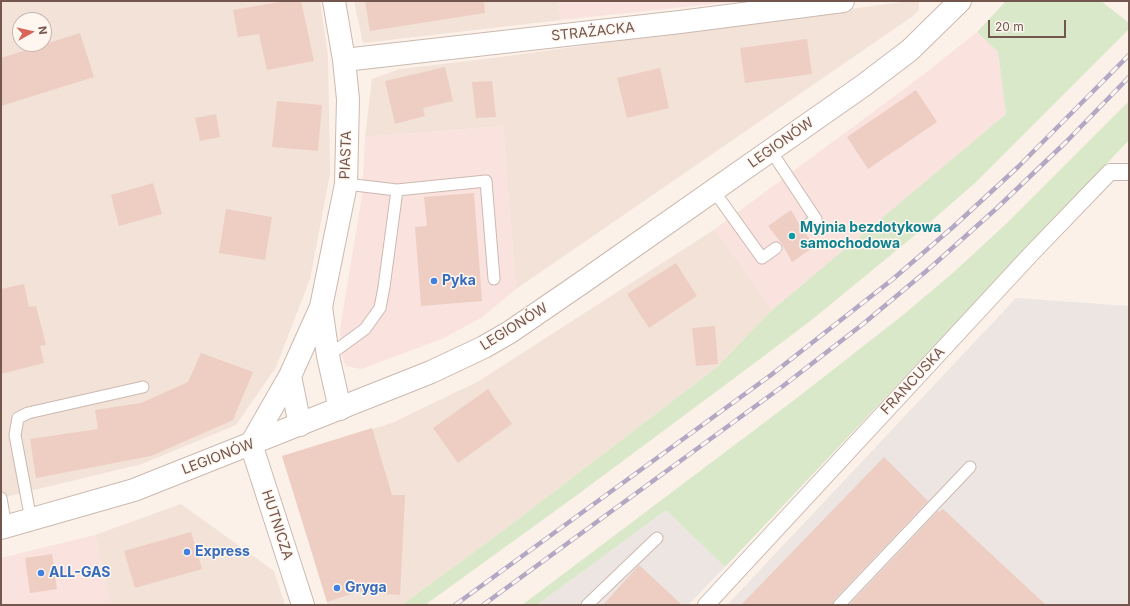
<!DOCTYPE html>
<html>
<head>
<meta charset="utf-8">
<style>
  body { margin:0 }
  #map { position:relative; width:1130px; height:606px; overflow:hidden; background:#fbf1e9; font-family:Inter,sans-serif }
  canvas { display:block }
  .frame { position:absolute; inset:0; border:2px solid #73574f; pointer-events:none }
  .north { position:absolute; left:12px; top:12px; width:40px; height:40px; box-sizing:border-box; background:#fef6ef; border:1px solid #c6b6af; border-radius:50%; rotate:82deg; font-size:11px; font-weight:700; line-height:16px; text-align:center; color:#73574f }
  .north::after { content:''; display:block; margin:auto; width:14px; height:18px; background:#d96459; clip-path:polygon(50% 0,100% 100%,50% 72%,0 100%) }
  .scale { position:absolute; left:988px; top:20px; width:78px; height:18px; box-sizing:border-box; border:2px solid #73574f; border-top:0; padding-left:5px; font-size:12px; line-height:14px; white-space:nowrap; color:#73574f; -webkit-text-stroke:3px #fef6ef; paint-order:stroke }
</style>
</head>
<body>
<div id="map">
<canvas width="1130" height="606"></canvas>
<div class="frame"></div>
<div class="north">N</div>
<div class="scale">20 m</div>
</div>
<script>
const c = document.querySelector('canvas').getContext('2d');
c.lineJoin = 'round';
function paint(path, color) { c.fillStyle = color; c.fill(path, 'evenodd'); }
const toPath = rows => new Path2D(rows.map(r => 'M' + r).join(''));
function trace(path, color, width, dash) { c.strokeStyle = color; c.lineWidth = width; c.lineCap = dash ? 'butt' : 'round'; c.setLineDash(dash || []); c.stroke(path); }
function label(font, color, halo, rows, align = 'center') {
  c.font = font + ' Inter,sans-serif'; c.lineWidth = 3; c.setLineDash([]); c.textBaseline = 'middle'; c.strokeStyle = halo; c.fillStyle = color; for (const [text, x, y, turn = 0] of rows) {
    c.save(); c.translate(x, y); c.rotate((+turn || 0) * Math.PI / 180); c.textAlign = isNaN(turn) ? turn : align; if (halo) c.strokeText(text, 0, 0); c.fillText(text, 0, 0); c.restore();
  }
}
const residential = toPath([
  [1,1,320,1,328,56,330,174,310,279,276,367,236,425,142,464,1,498],
  [20,20,44,20,44,44,20,44],
  [354,1,558,1,561,20,363,43],
  [909,1,919,1,919,10,913,16,516,289,503,126,365,137,372,79,400,69,493,58],
  [715,229,772,310,717,367,508,527,402,605,328,605,282,456,392,423,479,381],
  [181,504,274,571,285,605,111,605,95,535]
]);
const commercial = toPath([
  [558,1,741,1,561,20],
  [977,32,998,52,1006,114,772,310,715,229,923,75],
  [503,126,516,289,481,318,442,339,361,369,346,366,342,357,340,329,362,196,365,137],
  [95,535,111,605,1,605,1,558]
]);
const industrial = toPath([
  [1016,298,1129,306,1129,605,727,605],
  [666,510,725,567,688,605,537,605]
]);
const green = toPath([
  [1006,1,1101,1,1129,23,1129,29,975,183,920,231,814,318,760,359,573,498,425,605,402,605,508,527,717,367,772,310,1006,114,998,52,977,32],
  [1129,101,1129,140,725,567,666,510,537,605,522,605,793,401,903,315,955,271,1008,222]
]);
const building = toPath([
  [285,1,301,1,314,61,267,70,259,34,238,37,233,10],
  [365,1,484,1,485,13,370,31],
  [80,33,94,77,1,106,1,58],
  [807,39,812,74,745,83,740,48],
  [445,67,453,101,423,108,425,116,395,124,385,81],
  [660,68,669,108,627,118,617,78],
  [492,81,496,117,476,118,472,82],
  [916,90,937,122,868,169,847,137],
  [277,101,322,105,318,151,272,147],
  [216,114,220,137,200,141,195,118],
  [153,183,162,214,119,226,111,195],
  [474,193,482,301,421,306,415,227,427,226,424,197],
  [226,209,272,217,265,260,219,253],
  [791,210,802,229,815,246,792,262,782,244,768,226],
  [676,263,697,296,649,328,627,294],
  [24,284,29,307,36,306,46,345,40,346,44,363,1,374,1,289],
  [715,326,718,364,696,366,692,328],
  [201,353,253,372,233,420,151,456,36,478,30,439,98,429,95,410,141,403,188,382],
  [488,389,512,424,458,463,433,428],
  [372,428,392,495,405,495,400,595,357,592,327,602,282,456],
  [884,457,928,501,834,600,832,605,741,605],
  [943,509,1006,568,1046,605,849,605,938,511,939,512],
  [191,532,202,569,135,588,124,551],
  [52,554,57,589,30,593,25,558],
  [639,565,682,605,603,605]
]);
const service = toPath([
  [771,151,816,219,808,225],
  [397,190,486,181,494,279],
  [714,191,762,258,776,248],
  [328,356,365,329,380,308,384,287,397,190,346,184],
  [1,498,6,527],
  [31,520,15,435,18,418,28,413,143,387],
  [587,605,657,538],
  [839,605,970,467]
]);
const pedestrian = toPath([
  [706,605,1031,254,1110,172,1129,172]
]);
const minor = toPath([
  [344,60,680,22,843,1],
  [321,307,328,356,340,409],
  [290,376,300,425],
  [303,605,251,444,290,376,321,307,346,184,348,99,344,60,334,1]
]);
const tertiary = toPath([
  [1,528,134,490,431,372,484,347,510,332,580,284,864,85,910,50,960,1]
]);
const rail = toPath([
  [455,605,771,375,893,279,953,227,1018,167,1129,55],
  [483,605,783,386,863,324,930,268,997,208,1067,141,1129,77]
]);
const markers = [
  [792,236,4,"#0f9aa8"],
  [434,281,4,"#3f7fe0"],
  [187,552,4,"#3f7fe0"],
  [41,573,4,"#3f7fe0"],
  [337,588,4,"#3f7fe0"]
];
const streetNames = [
  ["STRAŻACKA",593,32,-6],
  ["LEGIONÓW",781,143,-35],
  ["PIASTA",346,155,-88],
  ["LEGIONÓW",514,327,-32],
  ["FRANCUSKA",913,381,-47],
  ["LEGIONÓW",218,457,-21],
  ["HUTNICZA",277,525,72]
];
const cultureNames = [
  ["Myjnia bezdotykowa",800,228],
  ["samochodowa",800,244]
];
const shopNames = [
  ["Pyka",442,281],
  ["Express",195,552],
  ["ALL-GAS",49,573],
  ["Gryga",345,588]
];
paint(residential, '#f2e2d8');
paint(commercial, '#fae2de');
paint(industrial, '#ece5e2');
paint(green, '#d9e8c8');
paint(building, '#eecec3');
trace(service, '#ccb9b0', 13);
trace(pedestrian, '#ccb9b0', 18);
trace(minor, '#ccb9b0', 24);
trace(tertiary, '#ccb9b0', 24);
trace(service, '#fff', 11);
trace(pedestrian, '#fff', 16);
trace(minor, '#fff', 22);
trace(tertiary, '#fff', 22);
trace(rail, '#b3a8c4', 4.5);
trace(rail, '#fef6ef', 3, [9]);
for (const [x, y, r, color] of markers) { const dot = new Path2D(); dot.arc(x, y, r, 0, 2 * Math.PI); c.fillStyle = color; c.fill(dot); trace(dot, '#fef6ef', 1.5); }
label('14px', '#73574f', '#fef6ef', streetNames);
label('bold 14px', '#0d838f', '#fef6ef', cultureNames, 'left');
label('bold 14px', '#366cbe', '#fef6ef', shopNames, 'left');
</script>
</body>
</html>
